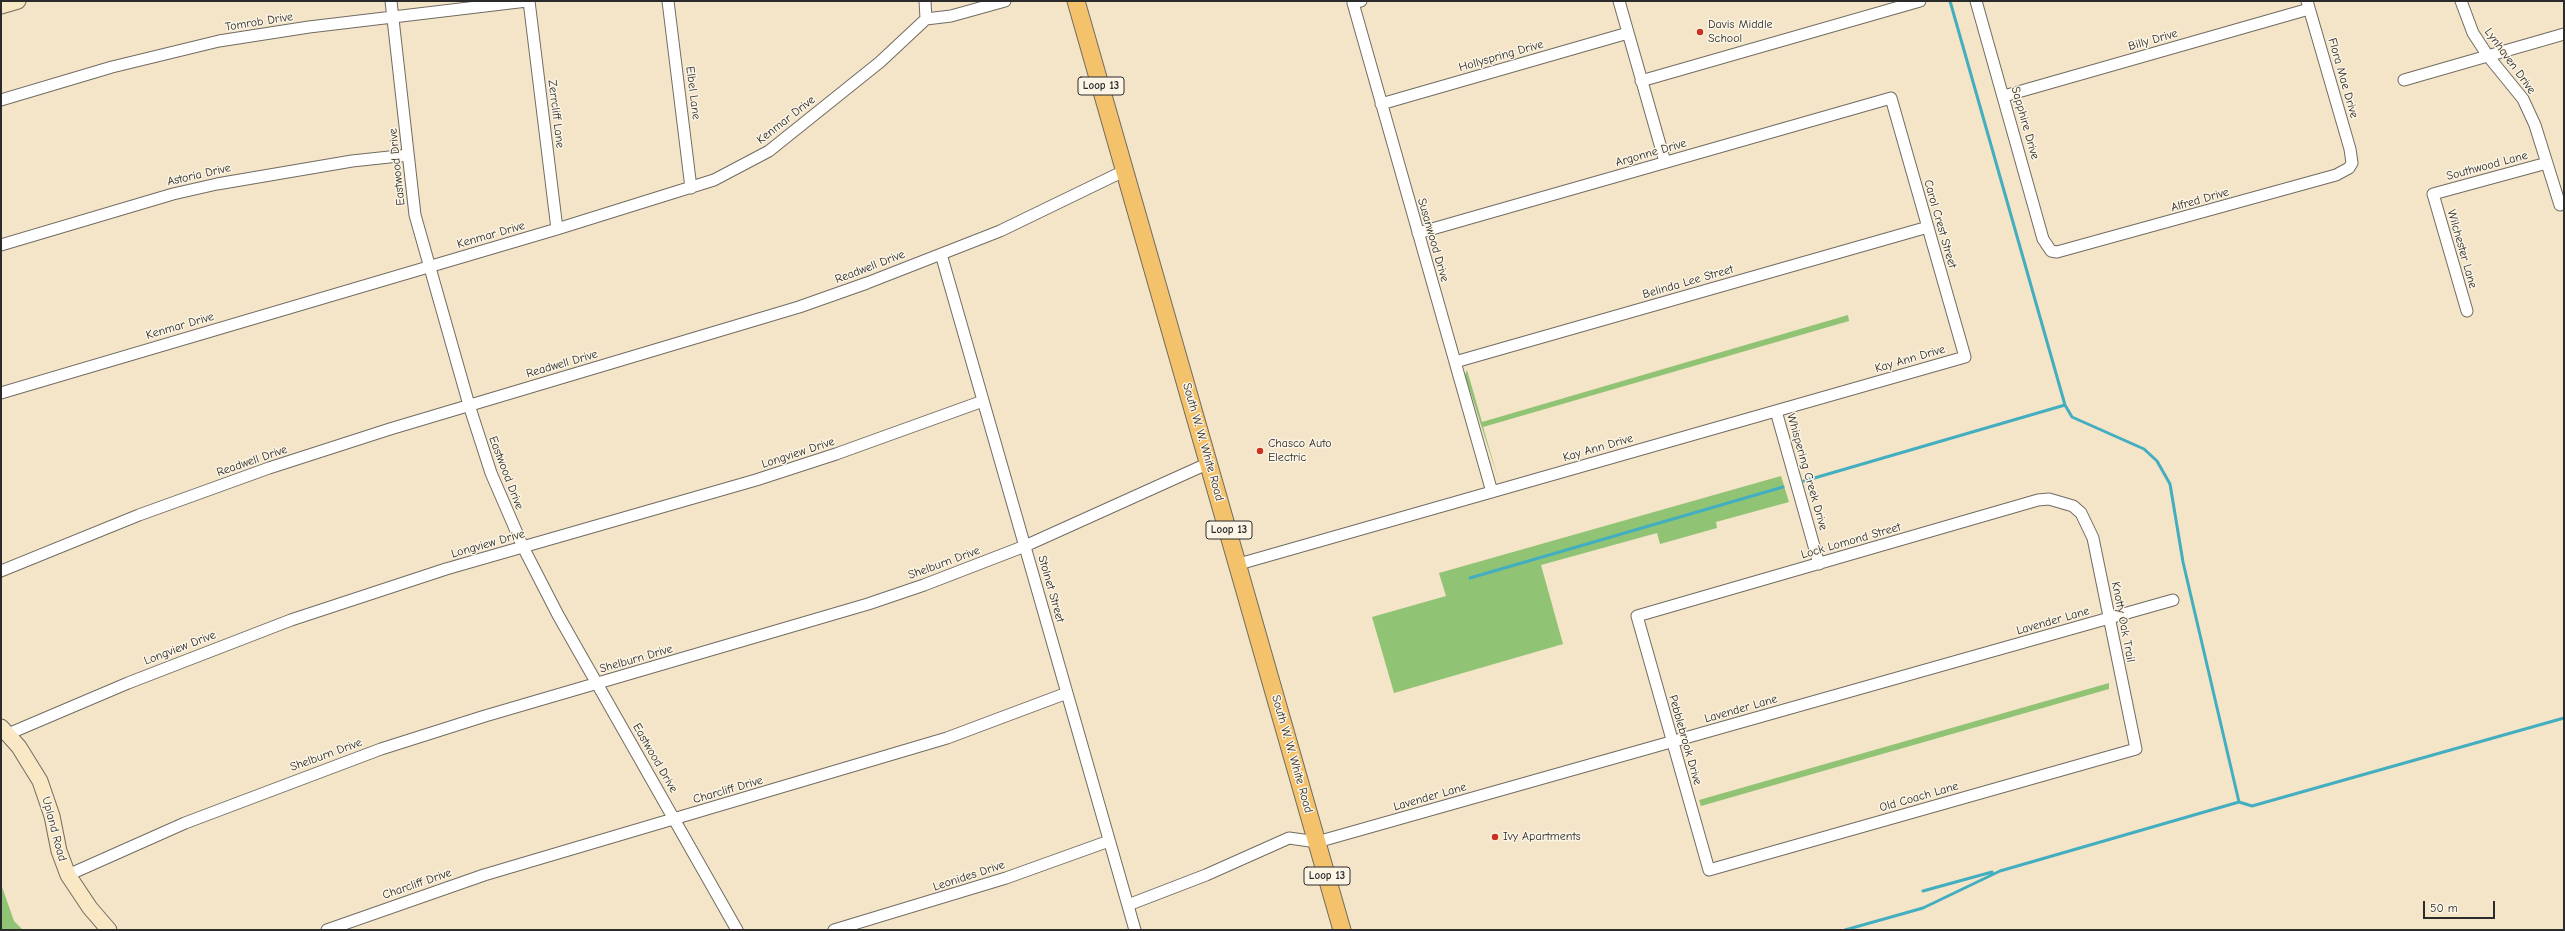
<!DOCTYPE html>
<html>
<head>
<meta charset="utf-8">
<style>
  body { margin:0 }
  #map { position:relative; width:2565px; height:931px; overflow:hidden; background:#f4e4c8; font-family:"Comic Neue",sans-serif }
  canvas { display:block }
  .frame { position:absolute; inset:0; border:2px solid #2b2b2b; pointer-events:none }
  .scale { position:absolute; left:2423px; top:901px; width:72px; height:18px; box-sizing:border-box; border:2px solid #2b2b2b; border-top:0; padding-left:5px; font-size:12px; line-height:14px; white-space:nowrap; color:#2b2b2b; -webkit-text-stroke:3px #fcf5e5; paint-order:stroke }
</style>
</head>
<body>
<div id="map">
<canvas width="2565" height="931"></canvas>
<div class="frame"></div>
<div class="scale">50 m</div>
</div>
<script>
const c = document.querySelector('canvas').getContext('2d');
c.lineJoin = 'round';
function paint(path, color) { c.fillStyle = color; c.fill(path, 'evenodd'); }
const toPath = rows => new Path2D(rows.map(r => 'M' + r).join(''));
function trace(path, color, width, dash) { c.strokeStyle = color; c.lineWidth = width; c.lineCap = dash ? 'butt' : 'round'; c.setLineDash(dash || []); c.stroke(path); }
function label(font, color, halo, rows, align = 'center') {
  c.font = font + ' "Comic Neue",sans-serif'; c.lineWidth = 3; c.setLineDash([]); c.textBaseline = 'middle'; c.strokeStyle = halo; c.fillStyle = color; for (const [text, x, y, turn = 0] of rows) {
    c.save(); c.translate(x, y); c.rotate((+turn || 0) * Math.PI / 180); c.textAlign = isNaN(turn) ? turn : align; if (halo) c.strokeText(text, 0, 0); c.fillText(text, 0, 0); c.restore();
  }
}
const green = toPath([
  [1848,315,1849,321,1483,427,1498,478,1465,375,1467,370,1482,422],
  [1781,476,1789,502,1716,522,1717,528,1660,544,1657,533,1541,565,1563,644,1394,693,1372,617,1446,596,1439,573],
  [2109,683,2109,689,1701,806,1699,800],
  [1,884,14,921,23,930,1,930]
]);
const stream = toPath([
  [1950,1,2065,405,2072,417,2144,449,2157,461,2170,484,2183,562,2239,802,2252,806,2564,718],
  [1804,481,2065,405],
  [1470,578,1783,487],
  [1923,891,1992,872],
  [1845,930,1923,908,2000,871,2239,802]
]);
const street = toPath([
  [391,1,415,215,469,405,491,473,523,547,558,615,737,930],
  [529,1,557,229],
  [668,1,691,188],
  [1361,1,1353,3,1492,492],
  [1619,1,1665,162],
  [1976,1,2043,239,2051,251,2057,252,2336,175,2349,168,2352,163,2350,149,2307,1],
  [2461,1,2473,33,2488,56,2523,99,2535,125,2560,205],
  [926,19,951,16,1005,1],
  [2404,80,2564,34],
  [1641,81,1920,1],
  [2004,96,2309,9],
  [1,100,112,67,219,41,309,27,527,1],
  [1381,104,1628,33],
  [1,245,173,194,217,184,352,161,408,155],
  [941,254,1135,930],
  [2467,311,2433,194,2547,163],
  [1455,362,1928,227],
  [1,393,557,229,714,180,769,151,880,62,926,19,925,1],
  [1776,411,1819,564],
  [2049,499,2073,506,2081,513,2093,538,2136,749,1709,870,1637,616,2038,500,2049,499],
  [1239,564,1965,357,1891,98,1418,233],
  [1,571,139,515,269,468,390,429,799,307,867,283,1000,231,1126,170],
  [8,734,128,683,291,620,446,569,756,480,836,454,983,401],
  [68,875,185,823,381,749,485,716,868,604,924,585,1025,546,1209,463],
  [1128,905,1206,875,1289,838,1317,842,2173,600],
  [327,930,484,875,947,738,1067,693],
  [834,930,1006,878,1109,841]
]);
const secondary = toPath([
  [1,6,18,1],
  [1,727,19,747,40,781,52,816,59,851,68,875,90,908,109,930]
]);
const primary = toPath([
  [1076,1,1342,930]
]);
const markers = [
  [1700,32,4,"#c8321e"],
  [1260,451,4,"#c8321e"],
  [1495,837,4,"#c8321e"]
];
const shields = [
  [1101,86,46],
  [1229,530,46],
  [1327,876,46]
];
const shieldNames = [
  ["Loop 13",1101,86],
  ["Loop 13",1229,530],
  ["Loop 13",1327,876]
];
const streetNames = [
  ["Tomrob Drive",259,22,-9],
  ["Billy Drive",2153,40,-16],
  ["Hollyspring Drive",1501,56,-16],
  ["Lynhaven Drive",2510,61,54],
  ["Flora Mae Drive",2343,78,74],
  ["Elbel Lane",693,93,83],
  ["Zerrcliff Lane",556,114,83],
  ["Kenmar Drive",786,120,-38],
  ["Sapphire Drive",2025,123,74],
  ["Argonne Drive",1651,153,-16],
  ["Southwood Lane",2487,166,-15],
  ["Eastwood Drive",397,167,-96],
  ["Astoria Drive",199,175,-13],
  ["Alfred Drive",2200,200,-16],
  ["Carol Crest Street",1940,224,74],
  ["Kenmar Drive",491,235,-16],
  ["Susanwood Drive",1433,240,74],
  ["Wilchester Lane",2462,249,74],
  ["Readwell Drive",870,267,-21],
  ["Belinda Lee Street",1688,282,-16],
  ["Kenmar Drive",180,326,-16],
  ["Kay Ann Drive",1910,359,-16],
  ["Readwell Drive",562,364,-16],
  ["South W. W. White Road",1203,442,74],
  ["Kay Ann Drive",1598,448,-16],
  ["Longview Drive",798,453,-18],
  ["Readwell Drive",252,461,-19],
  ["Whispering Creek Drive",1807,472,74],
  ["Eastwood Drive",506,473,69],
  ["Lock Lomond Street",1851,541,-16],
  ["Longview Drive",488,544,-16],
  ["Shelburn Drive",944,563,-20],
  ["Stolnet Street",1051,589,74],
  ["Lavender Lane",2053,621,-16],
  ["Knotty Oak Trail",2123,622,79],
  ["Longview Drive",180,648,-21],
  ["Shelburn Drive",636,659,-16],
  ["Lavender Lane",1741,709,-16],
  ["Pebblebrook Drive",1685,740,74],
  ["South W. W. White Road",1292,754,74],
  ["Shelburn Drive",326,755,-20],
  ["Eastwood Drive",655,758,60],
  ["Charcliff Drive",728,790,-16],
  ["Lavender Lane",1430,797,-16],
  ["Old Coach Lane",1919,797,-16],
  ["Upland Road",54,829,75],
  ["Leonides Drive",969,876,-18],
  ["Charcliff Drive",417,884,-19]
];
const poiNames = [
  ["Davis Middle",1708,25],
  ["School",1708,39],
  ["Chasco Auto",1268,444],
  ["Electric",1268,458],
  ["Ivy Apartments",1503,837]
];
paint(green, '#90c374');
trace(stream, '#42aebf', 3);
trace(street, '#716c62', 13);
trace(secondary, '#716c62', 17);
trace(primary, '#716c62', 19);
trace(street, '#fff', 11);
trace(secondary, '#fae7c3', 15);
trace(primary, '#f3c26a', 17);
for (const [x, y, r, color] of markers) { const dot = new Path2D(); dot.arc(x, y, r, 0, 2 * Math.PI); c.fillStyle = color; c.fill(dot); trace(dot, '#fcf5e5', 1.5); }
for (const [x, y, w] of shields) { const box = new Path2D(); box.roundRect(x - w / 2, y - 9, w, 18, 3); c.fillStyle = '#fcf5e5'; c.fill(box); trace(box, '#2b2b2b', 1); }
label('bold 11px', '#2b2b2b', null, shieldNames);
label('12px', '#2b2b2b', '#fcf5e5', streetNames);
label('12px', '#2b2b2b', '#fcf5e5', poiNames, 'left');
</script>
</body>
</html>
